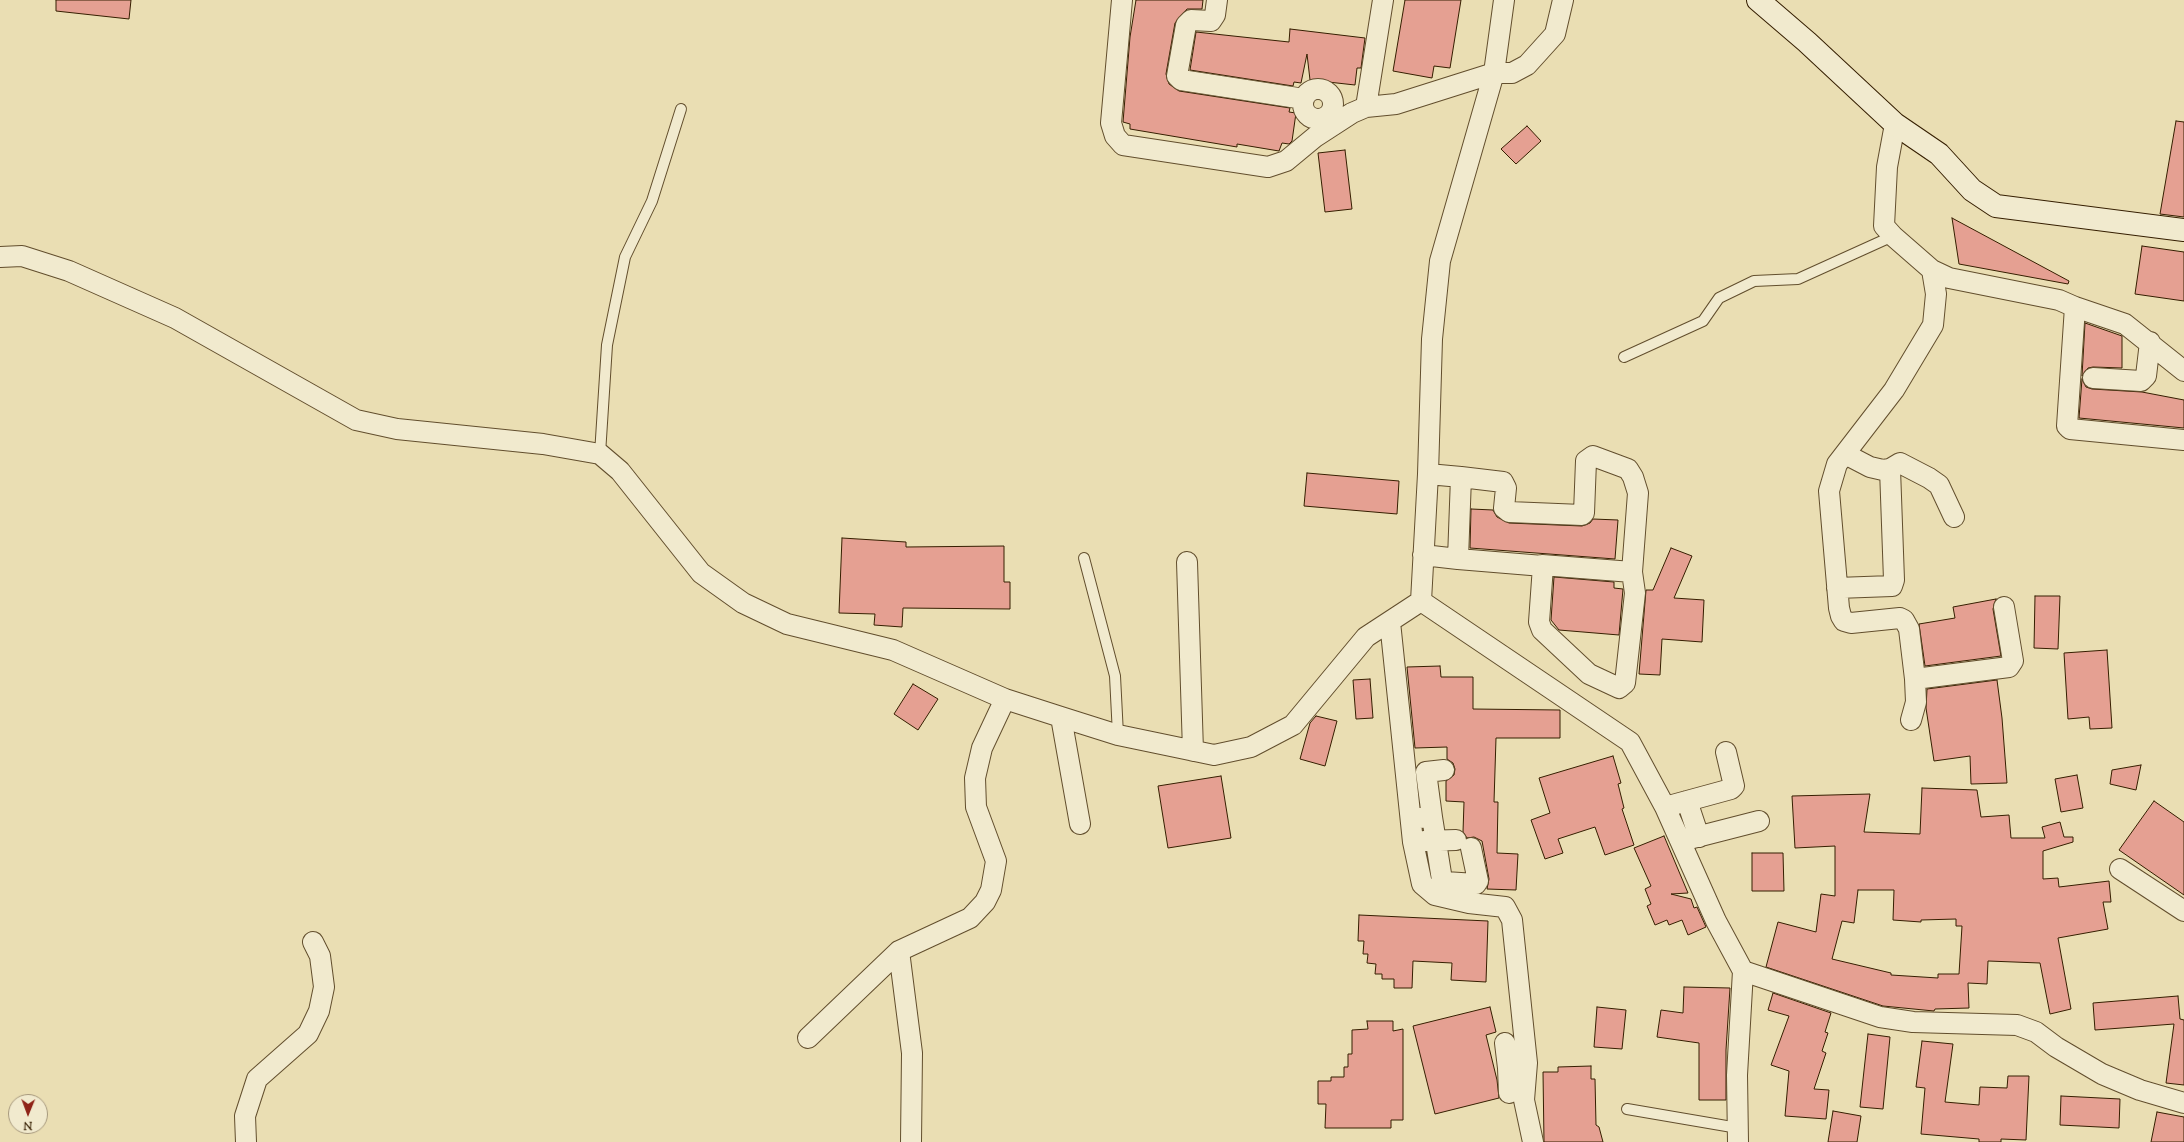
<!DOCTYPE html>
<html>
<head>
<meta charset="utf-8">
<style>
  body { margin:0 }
  #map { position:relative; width:2184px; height:1142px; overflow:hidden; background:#eadeb3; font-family:"Sorts Mill Goudy",serif }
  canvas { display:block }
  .north { position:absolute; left:8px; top:1094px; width:40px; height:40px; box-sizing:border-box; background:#f1eace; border:1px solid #a6987c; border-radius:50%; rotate:181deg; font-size:11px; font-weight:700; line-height:16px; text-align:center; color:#351e00 }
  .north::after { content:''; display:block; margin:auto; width:14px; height:18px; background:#8f2418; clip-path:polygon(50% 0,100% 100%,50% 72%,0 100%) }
</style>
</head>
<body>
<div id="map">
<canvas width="2184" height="1142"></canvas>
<div class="north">N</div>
</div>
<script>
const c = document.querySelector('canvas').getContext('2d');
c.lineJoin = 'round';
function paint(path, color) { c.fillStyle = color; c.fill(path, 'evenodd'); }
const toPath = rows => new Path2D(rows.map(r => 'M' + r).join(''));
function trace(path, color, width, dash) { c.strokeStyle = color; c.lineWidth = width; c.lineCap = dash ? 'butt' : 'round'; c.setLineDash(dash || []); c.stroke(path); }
const building = toPath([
  [56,0,131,0,129,19,56,11,56,0],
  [1136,0,1203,0,1202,9,1187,9,1175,23,1166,74,1169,84,1179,91,1290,108,1289,112,1296,113,1292,141,1289,144,1282,143,1279,151,1237,144,1237,147,1130,129,1130,124,1123,122,1130,37,1136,0],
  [1405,0,1461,0,1450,68,1434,66,1432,78,1393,71,1405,0],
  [1290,29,1365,38,1361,68,1357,68,1355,85,1310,80,1307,54,1301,83,1294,82,1293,86,1190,70,1196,32,1289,42,1290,29],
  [2176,121,2184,122,2184,217,2160,214,2176,121],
  [1527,126,1541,141,1516,164,1501,149,1527,126],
  [1345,150,1352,209,1325,212,1318,153,1345,150],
  [1952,218,2069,281,2068,284,1959,264,1952,218],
  [2142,246,2184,252,2184,301,2135,294,2142,246],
  [2085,323,2122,336,2122,368,2093,367,2088,368,2082,376,2085,323],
  [2082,379,2086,387,2092,389,2142,392,2184,400,2184,428,2079,418,2082,379],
  [1307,473,1399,481,1397,514,1304,506,1307,473],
  [1471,509,1493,510,1497,517,1509,523,1582,526,1590,523,1593,519,1618,520,1615,559,1470,548,1471,509],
  [842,538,906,542,906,547,1004,546,1004,582,1010,582,1010,609,903,608,902,627,874,625,875,614,839,613,842,538],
  [1671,548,1692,556,1674,598,1704,600,1702,642,1662,639,1660,675,1639,674,1646,590,1653,590,1671,548],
  [1554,577,1614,582,1614,588,1623,589,1619,635,1559,630,1551,620,1554,577],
  [2035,596,2060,596,2058,649,2034,648,2035,596],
  [1996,599,1993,609,2001,656,1925,666,1919,624,1955,618,1953,607,1996,599],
  [2107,650,2112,728,2090,729,2089,717,2068,719,2064,653,2107,650],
  [1440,666,1441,677,1473,677,1473,709,1560,710,1560,738,1496,738,1494,802,1498,802,1497,853,1518,854,1516,890,1487,889,1489,879,1482,841,1474,837,1467,838,1463,832,1464,802,1446,801,1446,781,1454,775,1455,769,1453,763,1447,759,1447,747,1415,748,1407,667,1440,666],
  [1370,679,1373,718,1356,719,1353,680,1370,679],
  [1997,680,2002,718,2007,783,1971,784,1970,756,1934,761,1926,708,1927,689,1997,680],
  [913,684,938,699,918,730,894,714,913,684],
  [1316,716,1337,721,1325,766,1300,759,1310,723,1316,716],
  [1613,756,1621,783,1618,784,1624,808,1622,809,1634,845,1605,855,1595,827,1558,839,1563,853,1545,859,1531,820,1550,813,1539,778,1613,756],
  [2141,765,2136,790,2110,784,2112,770,2141,765],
  [2077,775,2083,808,2061,812,2055,779,2077,775],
  [1221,776,1231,838,1168,848,1158,786,1221,776],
  [1922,788,1977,790,1981,817,2009,815,2011,838,2045,838,2042,827,2060,822,2064,837,2073,837,2073,842,2043,851,2043,879,2058,878,2059,887,2109,881,2111,902,2103,902,2108,929,2058,938,2071,1009,2050,1014,2040,963,1988,961,1987,984,1968,983,1969,1008,1935,1009,1934,1011,1883,1006,1766,967,1778,922,1816,932,1821,894,1835,896,1835,846,1795,848,1792,796,1870,794,1864,832,1920,834,1922,788],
  [1858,890,1894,890,1893,920,1921,922,1921,920,1956,919,1956,926,1962,926,1959,974,1938,974,1938,978,1891,975,1891,973,1832,959,1842,921,1854,923,1858,890],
  [2154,801,2184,822,2184,895,2119,850,2154,801],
  [1664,836,1688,893,1671,894,1691,899,1694,908,1697,907,1706,927,1688,935,1682,920,1669,925,1667,920,1655,925,1647,906,1651,904,1645,889,1651,886,1634,848,1664,836],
  [1752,853,1783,853,1784,891,1752,891,1752,853],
  [1359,915,1488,921,1486,982,1451,980,1452,963,1413,961,1412,988,1394,988,1394,979,1382,979,1382,974,1375,974,1376,964,1367,963,1368,954,1363,954,1364,941,1358,941,1359,915],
  [1684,987,1730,988,1726,1050,1726,1100,1699,1100,1699,1043,1657,1037,1661,1010,1683,1013,1684,987],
  [1773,993,1831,1013,1825,1032,1828,1033,1822,1051,1826,1053,1814,1089,1829,1090,1826,1119,1785,1116,1789,1071,1771,1065,1789,1016,1768,1010,1773,993],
  [2178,996,2180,1019,2184,1020,2184,1085,2166,1083,2174,1024,2095,1030,2093,1003,2178,996],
  [1490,1007,1496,1032,1486,1035,1497,1080,1499,1098,1435,1114,1413,1026,1490,1007],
  [1597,1007,1626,1010,1622,1049,1594,1047,1597,1007],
  [1367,1021,1393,1021,1393,1031,1403,1029,1403,1120,1391,1120,1391,1128,1325,1128,1326,1104,1318,1104,1318,1081,1331,1081,1331,1077,1344,1077,1344,1067,1348,1067,1348,1054,1352,1054,1352,1030,1368,1029,1367,1021],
  [1868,1034,1890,1037,1883,1109,1860,1107,1868,1034],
  [1922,1041,1953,1044,1945,1102,1979,1105,1980,1087,2007,1088,2008,1076,2029,1076,2026,1140,2001,1139,2001,1142,1979,1142,1979,1139,1921,1134,1925,1088,1916,1087,1922,1041],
  [1591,1066,1591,1079,1595,1079,1596,1125,1599,1127,1603,1142,1544,1142,1543,1072,1558,1072,1558,1067,1591,1066],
  [2061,1096,2120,1099,2119,1128,2060,1125,2061,1096],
  [1833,1111,1861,1116,1857,1142,1828,1142,1833,1111],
  [2157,1112,2184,1117,2184,1142,2151,1142,2157,1112]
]);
const lane = toPath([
  [1624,357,1703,321,1719,298,1754,281,1798,279,1893,236],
  [600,454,607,345,625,257,652,201,681,109],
  [1084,558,1115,676,1118,735],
  [1627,1109,1738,1128]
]);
const street = toPath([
  [1122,0,1111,123,1115,136,1123,145,1268,167,1286,161,1315,137,1352,113,1366,107,1396,104,1494,73,1512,73,1527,65,1555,34,1563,0],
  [1217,0,1215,15,1211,21,1191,20,1186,25,1177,76,1181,80,1304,99],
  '1303 104a15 15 0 1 1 30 0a15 15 0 1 1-30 0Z',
  [1366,107,1383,0],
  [1895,124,1887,167,1884,226,1893,236,1932,270,1949,278,2059,300,2075,307,2125,324,2184,371],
  [0,257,22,256,69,271,175,318,356,420,397,429,543,444,600,454,620,471,701,573,743,603,787,624,893,650,1005,699,1061,717,1118,735,1214,755,1251,747,1293,725,1366,637,1421,601,1428,474,1432,339,1440,261,1494,73,1504,0],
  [2075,307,2067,426,2070,429,2184,440],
  [2093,378,2141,381,2146,376,2150,342],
  [1845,454,1870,467,1883,470,1890,469,1900,463,1929,478,1939,485,1954,517],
  [1428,474,1461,477,1503,482,1506,488,1504,508,1509,512,1582,515,1584,513,1586,461,1593,456,1628,469,1633,477,1638,493,1632,572,1635,593,1625,683,1619,688,1589,674,1542,630,1539,622,1543,566,1458,559,1461,477],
  [1423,555,1458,559],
  [1187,562,1193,751],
  [1542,565,1632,572],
  [1837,588,1892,586,1894,580,1890,469],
  [1421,601,1630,742,1665,807,1716,921,1743,971,1737,1075,1738,1142],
  [1390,622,1413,842,1422,884,1435,895,1469,903,1505,907,1512,920,1527,1063,1524,1100,1533,1142],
  [1915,679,2009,667,2013,661,2004,607],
  [1061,717,1080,824],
  [1911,720,1916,702,1915,679,1909,629,1904,620,1900,618,1851,623,1844,621,1841,616,1839,608,1829,491,1837,464,1894,390,1933,325,1936,294,1932,270],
  [1687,801,1699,837],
  [1665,807,1731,789,1734,786,1726,752],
  [1432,817,1442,880,1445,882,1476,884,1478,881,1471,848],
  [1419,818,1432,817,1426,772,1444,770],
  [1424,841,1456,840],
  [1681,841,1759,821],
  [2120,869,2184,911],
  [899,951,912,1053,911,1142],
  [1743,971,1880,1017,1913,1022,2017,1025,2036,1032,2056,1047,2102,1074,2140,1090,2184,1103],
  [808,1038,899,951,970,918,985,902,991,890,996,861,976,807,975,778,982,748,1005,699],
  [1505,1043,1508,1068],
  [1509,1093,1508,1068,1527,1063],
  [246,1142,245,1116,257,1079,308,1034,319,1011,324,987,320,956,313,942]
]);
const secondary = toPath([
  [1758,0,1807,42,1895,124,1939,154,1972,190,1996,206,2184,230]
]);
paint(building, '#e5a092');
trace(building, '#351e00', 1);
trace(lane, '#624e2d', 12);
trace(street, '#624e2d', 22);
trace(secondary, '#351e00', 24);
trace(lane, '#f1eace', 10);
trace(street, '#f1eace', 20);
trace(secondary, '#f1eace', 22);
</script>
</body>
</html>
